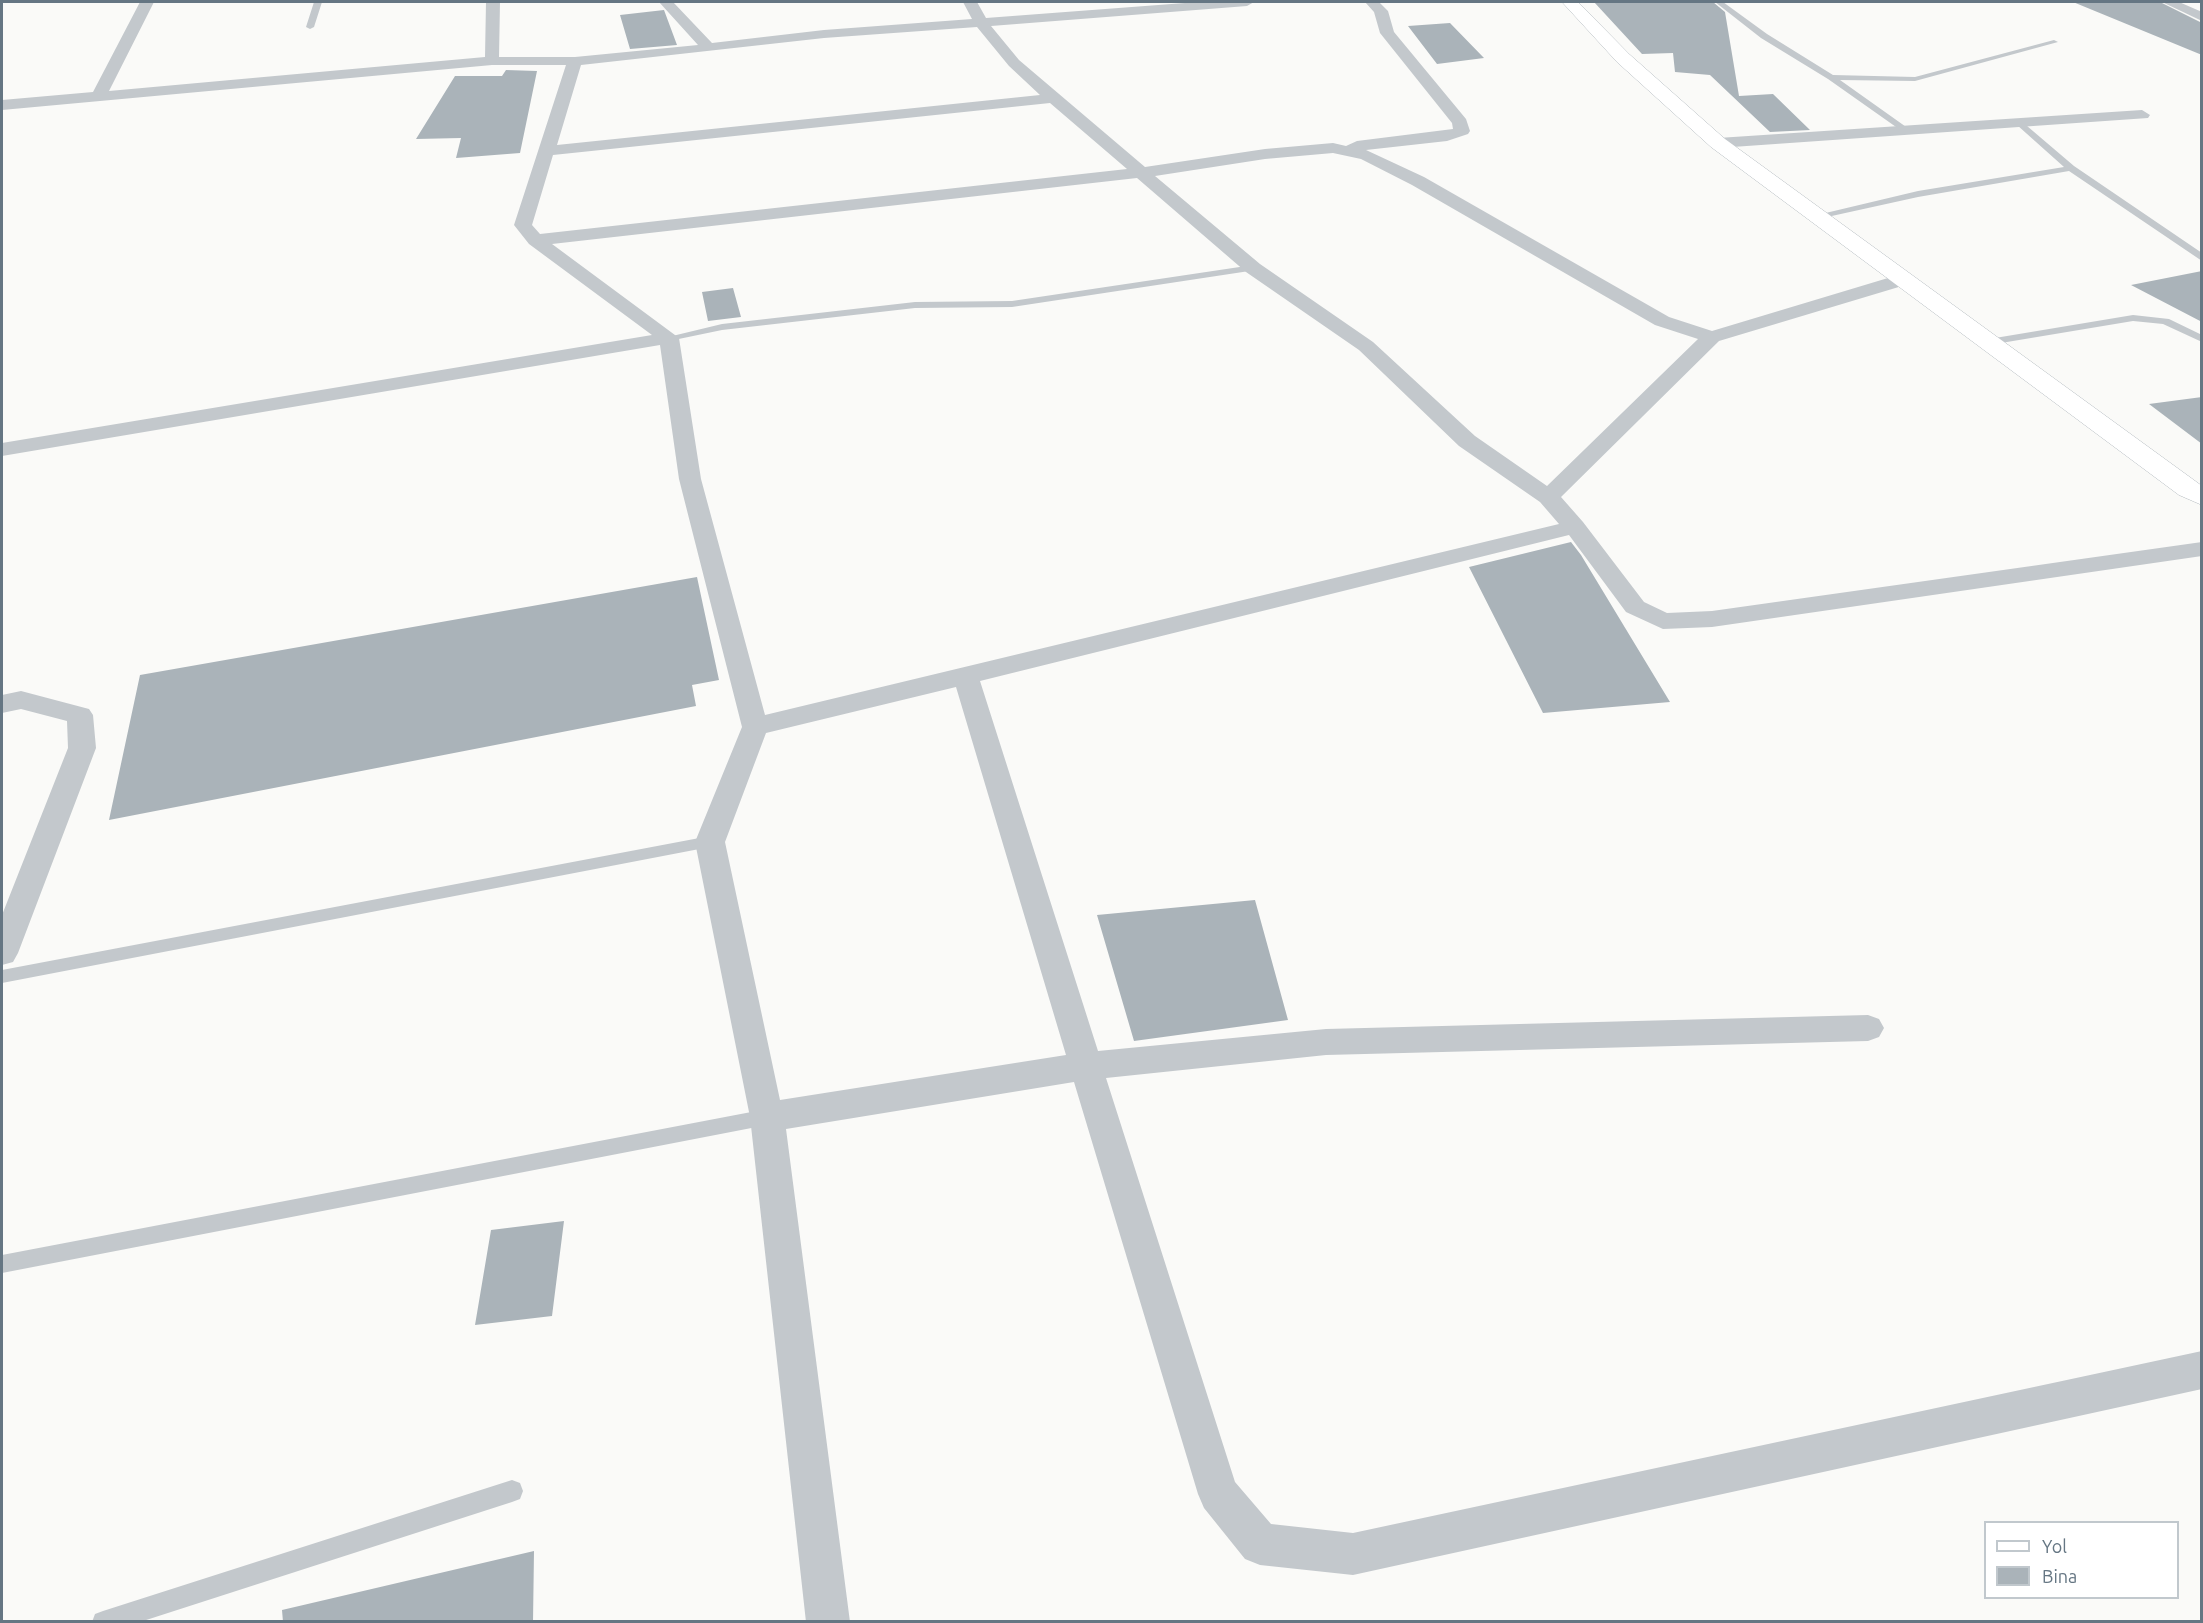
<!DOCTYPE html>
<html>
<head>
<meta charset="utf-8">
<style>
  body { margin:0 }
  #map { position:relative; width:2203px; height:1623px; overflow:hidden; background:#fafaf8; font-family:Ubuntu,sans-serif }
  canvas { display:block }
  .frame { position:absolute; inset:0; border:3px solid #657683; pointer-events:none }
  .legend { position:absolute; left:1984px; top:1521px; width:195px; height:78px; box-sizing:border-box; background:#fff; border:2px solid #c1c8cd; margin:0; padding:8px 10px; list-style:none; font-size:18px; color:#657683 }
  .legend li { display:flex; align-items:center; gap:12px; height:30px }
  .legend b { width:30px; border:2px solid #c1c8cd }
</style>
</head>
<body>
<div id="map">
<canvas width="2203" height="1623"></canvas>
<div class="frame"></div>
<ul class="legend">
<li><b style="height:8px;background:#fff"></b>Yol</li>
<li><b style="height:16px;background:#aab3b9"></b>Bina</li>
</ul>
</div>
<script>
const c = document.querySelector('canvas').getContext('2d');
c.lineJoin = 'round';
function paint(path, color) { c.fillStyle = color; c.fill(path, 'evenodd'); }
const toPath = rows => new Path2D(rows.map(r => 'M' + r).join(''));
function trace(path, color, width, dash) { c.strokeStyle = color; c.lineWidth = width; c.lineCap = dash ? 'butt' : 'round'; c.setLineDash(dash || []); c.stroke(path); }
const building = toPath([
  [1594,2,1713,2,1725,12,1739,96,1773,94,1810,130,1770,132,1710,75,1675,72,1673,53,1642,54],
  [2073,2,2160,2,2202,23,2202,55],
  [664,10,677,45,630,49,620,15],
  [1450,23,1484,58,1437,64,1408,26],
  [506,70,537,71,520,153,456,158,461,138,416,139,455,76,502,76],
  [2202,271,2202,322,2131,285],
  [733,288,741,317,708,321,702,292],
  [2202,397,2202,444,2149,404],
  [1571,542,1581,555,1670,702,1543,713,1469,567],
  [697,577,719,680,692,685,696,706,109,820,140,675],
  [1255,900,1288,1020,1134,1041,1097,915],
  [564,1221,552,1316,475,1325,491,1230],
  [534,1551,533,1622,283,1622,282,1610]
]);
const lane = toPath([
  [314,2,322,2,314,27,310,29,306,27,314,2],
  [1715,2,1723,2,1767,34,1833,75,1915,77,2054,40,2058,42,1915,81,1840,80,1909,129,1910,131,1906,134,1828,79,1761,38,1715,2],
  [2020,120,2074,166,2202,253,2202,261,2069,171,1918,197,1818,219,1813,216,1918,191,2064,167,2017,125,2016,123,2020,120],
  [1253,265,1258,268,1256,270,1012,307,915,308,722,330,669,341,664,338,722,324,915,302,1012,301,1253,265],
  [2133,315,2169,319,2202,335,2202,342,2163,324,2133,321,1989,345,1984,342,1989,339,2133,315],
  [710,836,718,842,715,846,2,983,2,970,710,836],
  [767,1109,773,1112,776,1117,773,1122,767,1125,2,1273,2,1255,767,1109],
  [512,1480,520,1483,523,1491,520,1499,512,1502,140,1622,92,1622,95,1614,103,1611,512,1480]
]);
const street = toPath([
  [140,2,154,2,109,91,485,57,486,2,500,2,499,57,575,57,698,45,659,2,673,2,712,43,824,30,972,19,963,2,977,2,986,18,1198,2,1254,2,1247,6,991,26,1019,60,1145,167,1265,149,1333,143,1346,146,1357,141,1453,129,1452,123,1380,33,1374,12,1365,2,1379,2,1388,11,1394,32,1466,119,1470,131,1468,134,1447,141,1366,150,1424,177,1669,317,1712,331,1898,275,1912,275,1914,279,1912,283,1719,341,1561,497,1583,522,1644,602,1667,613,1712,611,2202,542,2202,556,1712,627,1663,629,1626,612,1569,535,980,681,1098,1051,1326,1029,1868,1015,1879,1019,1884,1028,1879,1037,1868,1041,1326,1055,1106,1078,1235,1482,1271,1524,1353,1533,2202,1351,2202,1389,1353,1575,1260,1565,1245,1559,1204,1508,1198,1494,1074,1082,786,1129,850,1622,806,1622,750,1117,695,842,742,727,679,479,660,345,2,456,2,443,652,335,529,244,514,225,566,65,492,65,2,110,2,100,93,92,140,2],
  [977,27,1009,66,1040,95,557,145,581,65,824,38,977,27],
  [1050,103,1127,169,540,234,532,225,553,155,1050,103],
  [1333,153,1361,159,1412,185,1655,325,1698,339,1547,486,1475,436,1373,342,1260,264,1155,176,1265,159,1333,153],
  [1137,178,1246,272,1359,350,1459,446,1540,502,1559,524,765,715,701,479,679,338,552,244,1137,178],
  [956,687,1066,1055,780,1100,725,842,766,733,956,687],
  [2162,2,2179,2,2202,12,2202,21,2162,2],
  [2142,110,2150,115,2148,118,1718,148,1710,143,1718,138,2142,110],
  [21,691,89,709,93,715,96,748,18,953,13,962,2,965,2,915,68,748,67,721,21,709,2,713,2,695,21,691]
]);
const secondary = toPath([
  [1562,2,1578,2,1629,54,1725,139,2202,486,2202,505,2179,495,1711,147,1617,62,1562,2]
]);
paint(building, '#aab3b9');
trace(secondary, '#b3babf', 1);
paint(lane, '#c3c8cc');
paint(street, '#c3c8cc');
paint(secondary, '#fff');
</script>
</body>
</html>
